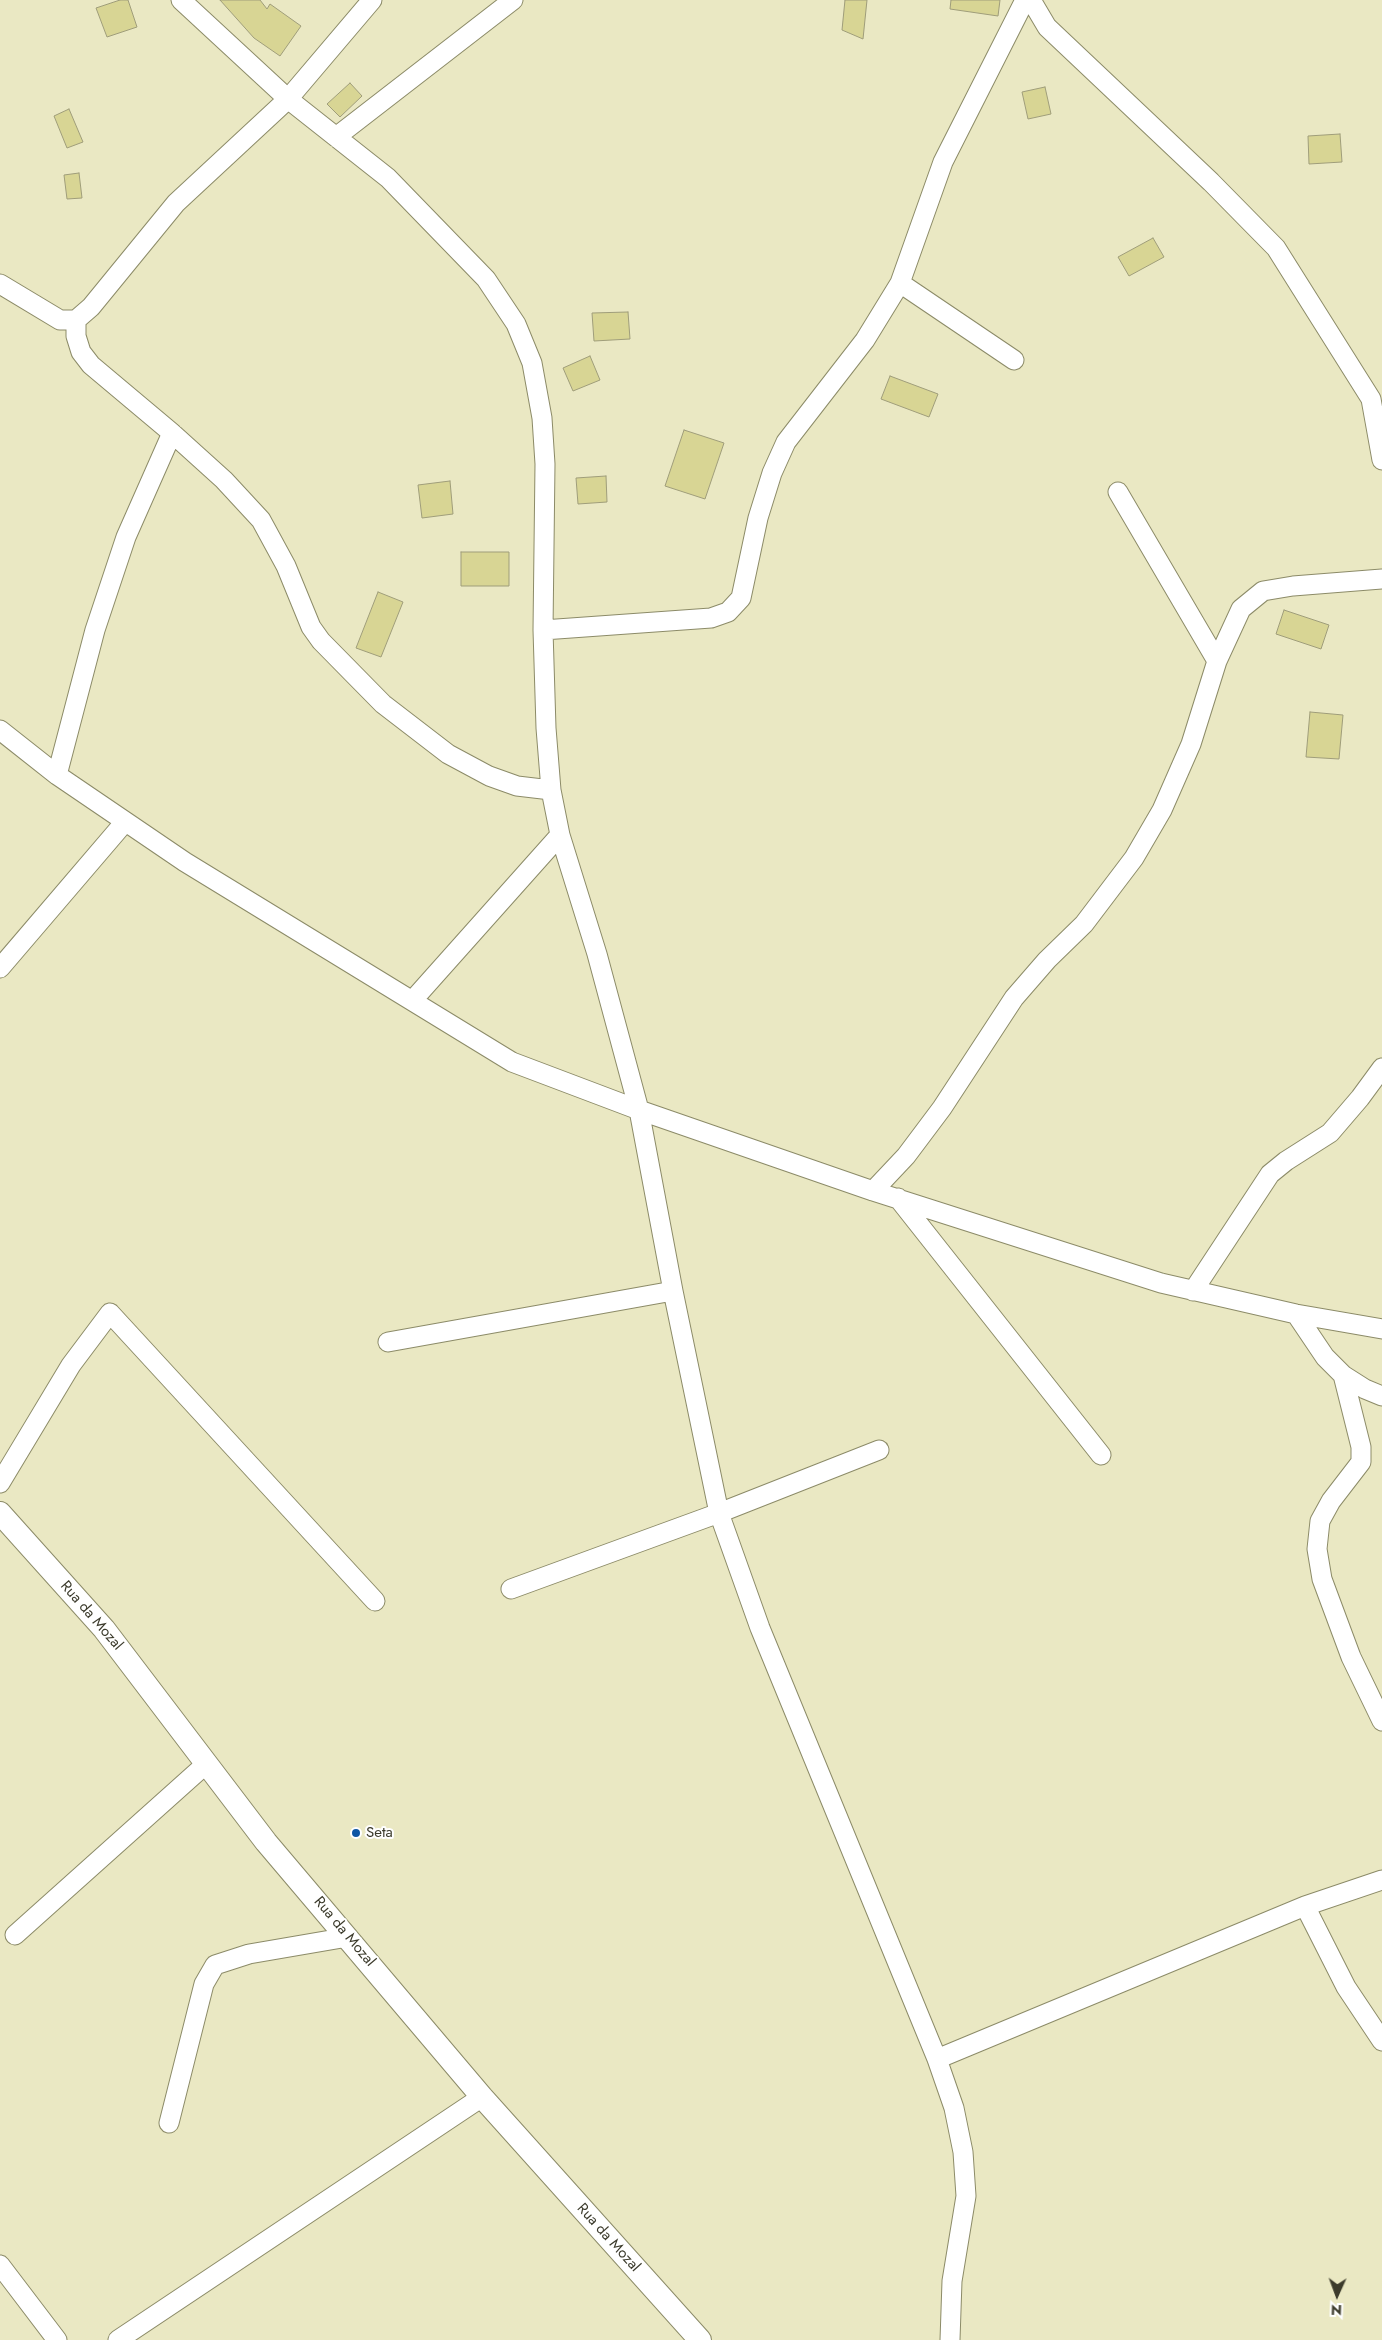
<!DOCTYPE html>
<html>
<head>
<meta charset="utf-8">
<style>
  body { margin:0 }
  #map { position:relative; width:1382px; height:2340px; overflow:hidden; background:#eae8c3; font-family:Jost,sans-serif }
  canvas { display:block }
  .north { position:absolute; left:1312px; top:2270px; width:50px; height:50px; -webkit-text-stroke:4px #fff; paint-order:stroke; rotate:182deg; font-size:14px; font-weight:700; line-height:20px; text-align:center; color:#3c3b2c }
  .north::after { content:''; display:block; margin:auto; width:18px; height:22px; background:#3c3b2c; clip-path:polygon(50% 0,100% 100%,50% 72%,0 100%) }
</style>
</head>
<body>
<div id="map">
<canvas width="1382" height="2340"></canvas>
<div class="north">N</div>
</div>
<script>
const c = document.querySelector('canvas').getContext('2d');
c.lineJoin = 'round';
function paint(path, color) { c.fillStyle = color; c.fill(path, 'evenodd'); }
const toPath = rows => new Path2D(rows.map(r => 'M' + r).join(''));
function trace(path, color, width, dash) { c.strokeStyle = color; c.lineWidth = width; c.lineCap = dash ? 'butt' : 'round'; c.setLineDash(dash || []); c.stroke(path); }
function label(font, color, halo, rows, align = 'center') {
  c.font = font + ' Jost,sans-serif'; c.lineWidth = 4; c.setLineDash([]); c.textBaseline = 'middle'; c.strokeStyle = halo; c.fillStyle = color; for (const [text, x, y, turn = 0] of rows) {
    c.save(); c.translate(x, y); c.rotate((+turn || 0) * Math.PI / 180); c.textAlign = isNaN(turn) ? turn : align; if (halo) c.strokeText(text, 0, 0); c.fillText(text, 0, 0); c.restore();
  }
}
const building = toPath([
  [120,0,128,0,137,27,107,37,96,8,120,0],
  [220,0,260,0,267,9,270,4,301,26,280,56,254,38,220,0],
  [845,0,867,0,863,39,842,30,845,0],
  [951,0,1000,0,998,16,950,9,951,0],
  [350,83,362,96,340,117,327,104,350,83],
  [1045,87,1051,114,1028,119,1022,92,1045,87],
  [69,109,83,142,67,148,54,116,69,109],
  [1340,134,1342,162,1309,164,1308,136,1340,134],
  [79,173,82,198,67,199,64,175,79,173],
  [1153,238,1164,257,1129,276,1118,257,1153,238],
  [628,312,630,339,594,341,592,313,628,312],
  [590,356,600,380,573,391,563,368,590,356],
  [890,376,938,394,929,417,881,399,890,376],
  [684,430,724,443,705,499,665,486,684,430],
  [606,476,607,502,578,504,576,478,606,476],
  [450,481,453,514,422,518,418,485,450,481],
  [461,552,509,552,509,586,461,586,461,552],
  [378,592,403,602,381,657,356,648,378,592],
  [1284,610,1329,625,1321,649,1276,634,1284,610],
  [1310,712,1343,715,1339,759,1306,757,1310,712]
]);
const minor = toPath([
  [181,0,288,99,388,178,486,279,516,324,532,363,542,418,545,464,543,630,546,728,551,790,560,835,597,954,639,1110,673,1291,719,1513,760,1628,937,2059,954,2108,963,2152,966,2196,952,2281,950,2340],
  [1031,0,1047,27,1211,182,1276,248,1371,399,1382,460],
  [336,137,513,0],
  [900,283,1014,360],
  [0,284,60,320,76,320,91,307,176,203,288,99,372,0],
  [76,320,76,336,81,352,91,365,172,433,224,480,261,520,286,566,311,627,321,641,383,704,448,754,489,776,517,786,551,790],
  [1118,492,1217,661],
  [543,630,711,618,728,612,741,598,758,518,772,473,786,442,865,340,900,283,943,162,1025,0],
  [0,730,57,775,185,862,512,1062,639,1110,873,1191,1161,1283,1296,1314,1382,1329],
  [57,775,95,630,126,537,172,433],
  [0,968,124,823],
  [412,1001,560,835],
  [873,1191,906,1156,942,1108,1014,998,1047,960,1084,924,1134,858,1162,810,1191,744,1217,661,1241,609,1263,591,1293,586,1382,579],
  [898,1198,1101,1455],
  [1193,1291,1270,1174,1286,1161,1330,1133,1360,1098,1382,1068],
  [1296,1314,1325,1357,1343,1375,1365,1389,1382,1396],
  [388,1342,673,1291],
  [1343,1375,1361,1447,1361,1462,1331,1501,1320,1521,1317,1549,1322,1579,1351,1657,1382,1721],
  [0,1483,71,1365,110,1313,375,1601],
  [511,1589,719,1513,879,1450],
  [1305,1906,1346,1987,1382,2041],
  [15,1935,206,1764],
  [937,2059,1305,1906,1382,1880],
  [169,2123,204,1984,215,1965,249,1954,348,1937],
  [0,2265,57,2340],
  [118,2340,482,2097]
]);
const major = toPath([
  [0,1513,104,1629,266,1842,482,2097,700,2340]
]);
const markers = [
  [356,1833,5,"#0d55a4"]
];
const streetNames = [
  ["Rua da Mozal",91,1616,49],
  ["Rua da Mozal",344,1932,50],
  ["Rua da Mozal",608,2238,48]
];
const poiNames = [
  ["Seta",366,1833]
];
paint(building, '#d8d594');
trace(building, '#9f9d7a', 1);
trace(minor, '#8c8b68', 21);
trace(major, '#8c8b68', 24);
trace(minor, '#fff', 19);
trace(major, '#fff', 22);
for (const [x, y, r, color] of markers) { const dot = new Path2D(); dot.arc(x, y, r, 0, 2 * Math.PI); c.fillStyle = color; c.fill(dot); trace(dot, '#fff', 2); }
label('15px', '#3c3b2c', '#fff', streetNames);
label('15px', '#3c3b2c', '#fff', poiNames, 'left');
</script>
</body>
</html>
